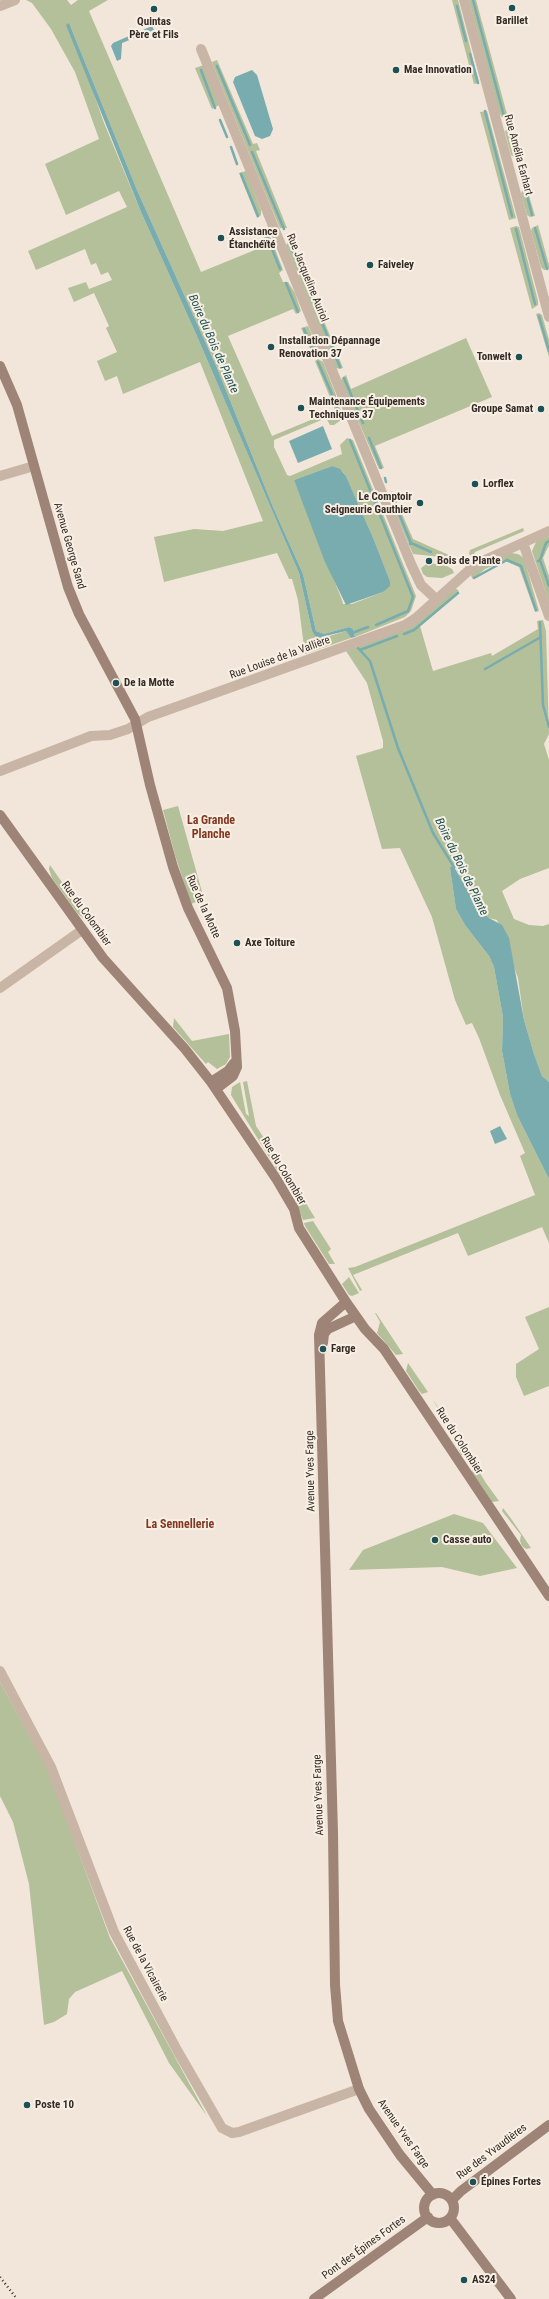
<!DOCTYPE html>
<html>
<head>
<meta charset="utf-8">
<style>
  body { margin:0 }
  canvas { display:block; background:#f1e6d9 }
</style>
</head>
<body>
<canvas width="549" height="2299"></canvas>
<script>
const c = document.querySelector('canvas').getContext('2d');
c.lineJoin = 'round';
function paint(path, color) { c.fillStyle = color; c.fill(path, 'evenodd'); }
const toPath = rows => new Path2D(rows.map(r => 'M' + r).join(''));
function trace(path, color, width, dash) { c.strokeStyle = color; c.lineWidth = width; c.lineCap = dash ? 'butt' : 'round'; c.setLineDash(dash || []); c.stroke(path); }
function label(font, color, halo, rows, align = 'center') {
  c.font = font + ' "Roboto Condensed",sans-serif'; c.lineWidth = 4; c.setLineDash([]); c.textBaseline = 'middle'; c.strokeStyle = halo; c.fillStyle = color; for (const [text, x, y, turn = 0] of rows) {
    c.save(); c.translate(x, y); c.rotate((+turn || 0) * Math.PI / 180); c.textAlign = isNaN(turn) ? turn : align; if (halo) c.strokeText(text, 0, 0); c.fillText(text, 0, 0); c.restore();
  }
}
const green = toPath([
  [26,0,67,0,71,5,78,0,108,0,89,11,201,272,267,245,262,231,268,231,282,267,283,270,279,273,283,282,288,282,295,293,301,311,296,314,293,309,228,336,272,436,335,410,334,407,339,406,344,418,334,425,330,425,326,418,274,440,274,447,287,475,290,476,342,454,340,445,347,438,353,440,416,596,411,611,405,617,355,637,353,629,349,627,324,634,316,631,303,574,273,507,217,368,137,190,69,23,104,123,141,212,196,334,299,573,312,631,323,638,346,631,351,638,305,654,298,600,292,579,289,579,277,553,164,582,154,537,194,529,223,531,263,521,200,362,123,394,117,376,105,381,97,361,117,352,106,328,109,326,94,293,74,302,68,288,86,282,89,289,112,280,108,272,101,275,96,263,91,265,85,249,36,270,31,258,28,251,127,207,119,191,66,215,45,164,99,139,75,72,51,29,32,3],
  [332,466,343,472,346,476,374,540,390,581,383,592,352,604,343,604,342,600,294,480],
  [452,0,458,0,479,83,474,84],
  [469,0,476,0,508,118,502,117,499,113],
  [217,60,253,144,257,143,260,150,256,151,287,228,280,228,269,202,213,65,212,62],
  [204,65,219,105,212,109,195,68],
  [487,111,516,218,513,219,509,220,480,112],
  [510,128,518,157,516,158,511,155,505,132,506,129],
  [246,171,261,210,261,215,257,218,239,173],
  [527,189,535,216,530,217,527,215,521,194,522,191],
  [538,225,549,265,549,269,544,270,541,267,531,231,532,228],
  [516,226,519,227,538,301,538,305,532,309,510,228],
  [291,239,343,368,340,369,336,368,286,245],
  [539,313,542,315,549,340,549,357,536,314],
  [308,326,317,347,312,353,301,328],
  [466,338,492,397,375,446,384,468,379,469,341,381,342,378,346,375,351,389],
  [318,359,323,362,336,395,336,399,332,402,315,361],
  [392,491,413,539,451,556,451,558,413,554,389,498,389,494],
  [523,528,524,531,522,532,475,552,473,557,469,554,470,550],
  [549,536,549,545,543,558,549,576,549,602,532,551,536,542],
  [511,553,518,554,524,558,539,611,535,612,519,567,505,561,485,569,473,579,471,576,472,573,482,566],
  [428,563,445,565,452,569,454,573,442,578,427,577,423,574,421,568],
  [455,588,459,591,420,626,433,671,491,653,492,656,538,629,537,621,543,620,546,631,549,734,544,744,549,760,549,868,520,879,502,891,514,919,529,925,543,926,549,924,549,1082,542,1076,534,1054,524,1020,518,978,497,920,489,918,475,904,462,883,456,868,450,868,456,909,465,925,489,956,494,967,503,1017,502,1051,510,1094,517,1115,549,1179,549,1243,542,1227,468,1256,458,1233,353,1275,362,1290,360,1291,348,1268,355,1267,535,1195,520,1156,525,1153,500,1095,479,1038,472,1023,466,1025,455,1000,432,917,400,848,382,849,356,756,383,748,383,741,367,683,346,651,407,628],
  [178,806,204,899,191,904,175,855,163,810],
  [50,865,75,901,93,925,78,914,52,878,49,869],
  [174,1018,192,1041,229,1034,230,1057,226,1064,217,1069,208,1062,206,1064,173,1027],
  [247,1081,256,1126,287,1173,281,1174,278,1172,231,1095,232,1087,240,1082,246,1114,249,1116,243,1082],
  [296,1188,299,1192,315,1218,303,1220,292,1193],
  [313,1221,331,1249,328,1252,335,1264,329,1264,305,1226,304,1223],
  [349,1277,359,1293,352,1296,349,1295,342,1284],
  [549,1307,549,1386,524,1396,516,1377,516,1364,539,1349,525,1317],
  [375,1313,376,1313,403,1354,396,1355,377,1333,380,1322],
  [408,1363,428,1392,422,1394,419,1391,406,1371],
  [432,1398,469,1455,461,1455,452,1433],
  [475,1465,486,1483,499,1501,492,1502,472,1472],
  [503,1508,512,1520,531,1548,526,1549,522,1546,520,1541,521,1535,502,1511],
  [454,1514,483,1523,517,1568,480,1576,442,1567,349,1570,363,1550],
  [0,1682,48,1770,110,1938,207,2116,169,2063,122,1971,75,1992,69,1999,67,2014,54,2022,44,2025,29,1884,13,1822,0,1796]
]);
const water = toPath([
  [69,23,137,190,217,368,273,507,303,574,316,631,324,634,349,627,353,629,355,637,351,638,346,631,317,638,312,631,299,573,196,334,141,212,66,25],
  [152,26,154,30,122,43,121,59,117,61,111,46,113,43],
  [252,70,257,75,273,129,270,136,262,139,255,136,233,82,235,77],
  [323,426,332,449,298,463,289,441],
  [332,466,340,469,346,476,374,540,390,581,390,586,383,592,346,605,325,562,294,480],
  [453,865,475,904,489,918,502,925,509,938,524,1020,534,1054,542,1076,549,1082,549,1179,517,1115,510,1094,502,1051,503,1017,494,967,489,956,465,925,456,909,450,868],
  [500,1126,507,1139,495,1144,490,1131]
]);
const stream = toPath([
  [473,0,504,116],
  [457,6,466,41],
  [470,54,478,83],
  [217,66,250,145],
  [201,70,215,108],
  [485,111,512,216],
  [220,120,227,137],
  [509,132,515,156],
  [231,147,237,164],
  [252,152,284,229],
  [519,168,521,176],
  [241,174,258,216],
  [526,192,532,215],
  [535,228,547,269],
  [516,229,535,304],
  [265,231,280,269],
  [289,242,340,367],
  [286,283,298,312],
  [539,316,549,351],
  [304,329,313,350],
  [318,362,334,399],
  [344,378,363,423],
  [337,408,341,418],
  [369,438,381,468],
  [350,440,413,597,408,611,376,625],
  [385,478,386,482],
  [391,494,411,543],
  [410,544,411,543,431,552],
  [540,560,546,543,549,541],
  [538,561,540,560,549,586],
  [474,578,507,560,521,566,536,610],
  [540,622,543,705,549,727],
  [352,633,368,627],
  [404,634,414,630,458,593],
  [358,648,370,661,398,748,433,833,454,867],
  [360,650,397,636],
  [485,669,541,637]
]);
const street = toPath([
  [464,0,549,317],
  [0,6,15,0],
  [201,49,411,564,421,585,436,599],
  [0,476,34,466],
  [523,543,549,616],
  [0,771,91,736,110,735,128,729,148,717,405,625,416,618,476,564,549,531],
  [0,988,82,930],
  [0,1671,51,1767,114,1932,177,2050,222,2128,232,2133,239,2132,359,2089]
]);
const secondary = toPath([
  [0,366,17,405,68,587,79,614,135,719,150,785,173,867,188,908,227,988,235,1031,237,1067,233,1076,216,1089],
  [0,815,103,958,185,1049,211,1082,277,1180,294,1209,299,1228,346,1302,365,1329,384,1349,549,1596],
  [211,1082,228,1071,234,1063],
  [346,1302,322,1323,319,1335,333,1833,335,1985,338,2021,359,2089,369,2109,400,2155,433,2195],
  [323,1343,324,1334,328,1329,356,1316],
  '424 2208a15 15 0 1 1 30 0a15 15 0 1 1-30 0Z',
  [452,2200,461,2191,549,2125],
  [450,2218,511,2299],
  [314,2299,428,2217]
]);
const rail = toPath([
  [0,2277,17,2299]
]);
const markers = [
  [512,8,4,"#1c5256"],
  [154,9,4,"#1c5256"],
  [396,70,4,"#1c5256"],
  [221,238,4,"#1c5256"],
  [370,265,4,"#1c5256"],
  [271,347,4,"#1c5256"],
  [519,357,4,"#1c5256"],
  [301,408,4,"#1c5256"],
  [541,409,4,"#1c5256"],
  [475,484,4,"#1c5256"],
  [420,503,4,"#1c5256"],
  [429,561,4,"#1c5256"],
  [116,683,4,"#1c5256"],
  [237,943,4,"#1c5256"],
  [323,1349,4,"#1c5256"],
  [435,1540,4,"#1c5256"],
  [27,2105,4,"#1c5256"],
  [473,2182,4,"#1c5256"],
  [464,2280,4,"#1c5256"]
];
const poiNames = [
  ["Barillet",512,21,"center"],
  ["Quintas",154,22,"center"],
  ["Père et Fils",154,35,"center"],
  ["Mae Innovation",404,70],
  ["Assistance",229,232],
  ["Étanchéïté",229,245],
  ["Faiveley",378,265],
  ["Installation Dépannage",279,341],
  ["Renovation 37",279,354],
  ["Tonwelt",511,357,"right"],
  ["Maintenance Équipements",309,402],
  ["Techniques 37",309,415],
  ["Groupe Samat",533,409,"right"],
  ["Lorflex",483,484],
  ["Le Comptoir",412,497,"right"],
  ["Seigneurie Gauthier",412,510,"right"],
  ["Bois de Plante",437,561],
  ["De la Motte",124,683],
  ["Axe Toiture",245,943],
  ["Farge",331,1349],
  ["Casse auto",443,1540],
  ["Poste 10",35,2105],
  ["Épines Fortes",481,2182],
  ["AS24",472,2280]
];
const streetNames = [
  ["Rue Amélia Earhart",518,155,75],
  ["Rue Jacqueline Auriol",307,278,68],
  ["Avenue George Sand",69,546,74],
  ["Rue Louise de la Vallière",280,658,-20],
  ["Rue de la Motte",203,907,66],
  ["Rue du Colombier",86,914,54],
  ["Rue du Colombier",283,1171,59],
  ["Rue du Colombier",459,1441,57],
  ["Avenue Yves Farge",311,1471,-91],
  ["Avenue Yves Farge",319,1795,-92],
  ["Rue de la Vicairerie",145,1964,62],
  ["Avenue Yves Farge",403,2134,55],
  ["Rue des Yvaudières",492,2152,-37],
  ["Pont des Épines Fortes",364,2248,-36]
];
const waterNames = [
  ["Boire du Bois de Plante",213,344,66],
  ["Boire du Bois de Plante",461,867,64]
];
const neighbourhoodNames = [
  ["La Grande",211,821],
  ["Planche",211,835],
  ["La Sennellerie",180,1525]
];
paint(green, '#b3c099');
paint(water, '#78acae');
trace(stream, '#78acae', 2.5);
trace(street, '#c9b5a5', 10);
trace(secondary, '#9d8476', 10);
trace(rail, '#352b26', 2.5, [1, 3]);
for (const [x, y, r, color] of markers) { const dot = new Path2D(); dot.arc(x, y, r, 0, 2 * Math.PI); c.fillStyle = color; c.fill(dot); trace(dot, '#f9f0e5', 1.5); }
label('bold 11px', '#352b26', '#f9f0e5', poiNames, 'left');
label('11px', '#352b26', '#f9f0e5', streetNames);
label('italic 12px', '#1c5256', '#f9f0e5', waterNames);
label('bold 12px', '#84371f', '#f9f0e5', neighbourhoodNames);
</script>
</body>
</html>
